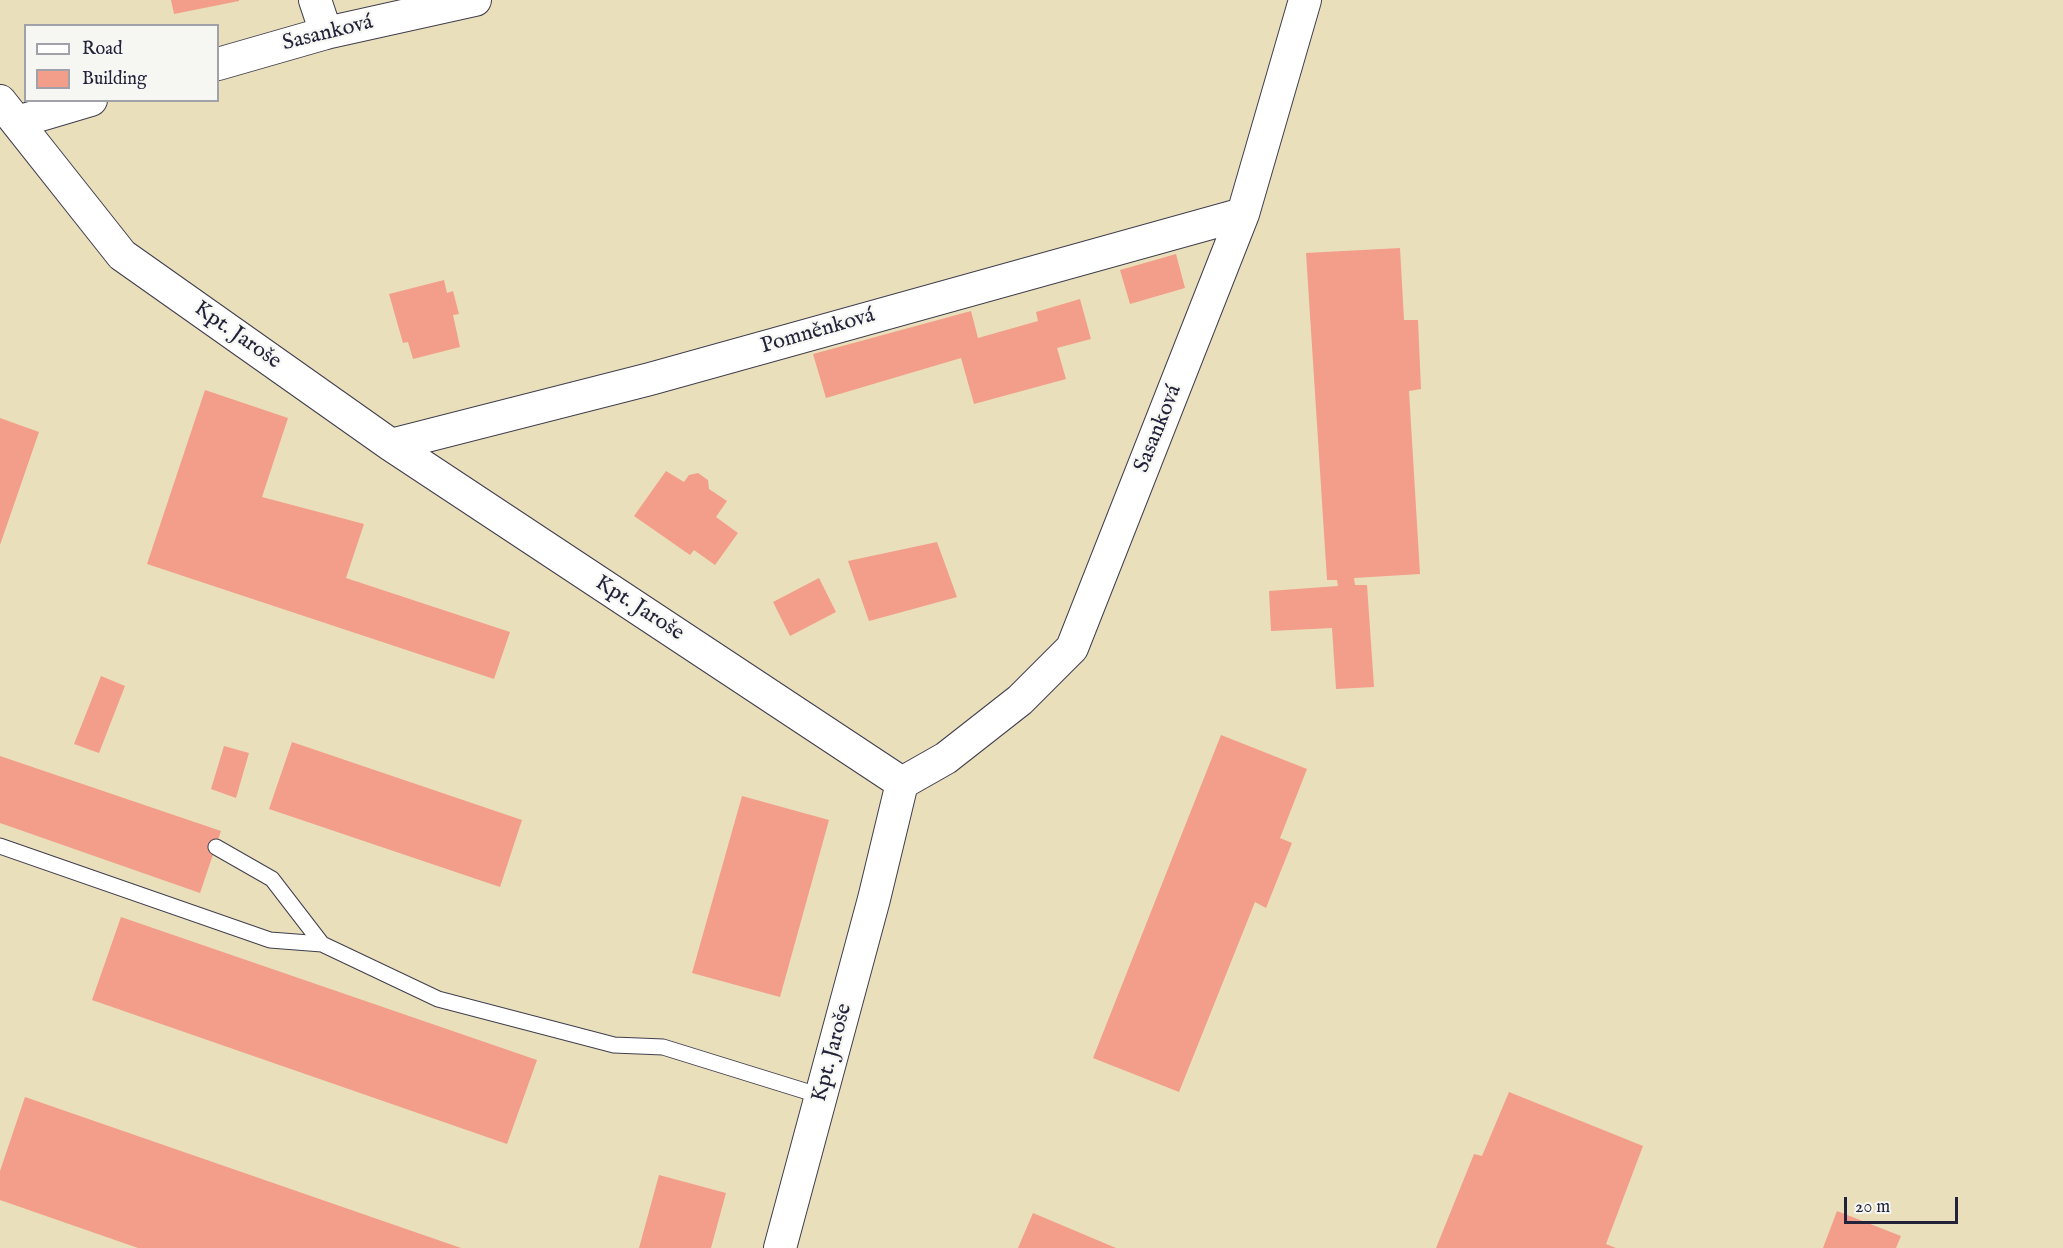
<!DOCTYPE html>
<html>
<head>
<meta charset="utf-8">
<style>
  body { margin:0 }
  #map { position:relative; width:2063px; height:1248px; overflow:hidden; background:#eadfbb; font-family:"IM FELL English",serif }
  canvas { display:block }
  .legend { position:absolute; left:24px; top:24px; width:195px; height:78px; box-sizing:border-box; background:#f6f6f2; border:2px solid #a1a1a9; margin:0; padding:8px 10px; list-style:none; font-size:18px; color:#22223b }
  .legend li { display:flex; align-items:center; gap:12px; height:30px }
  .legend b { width:30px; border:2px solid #a1a1a9 }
  .scale { position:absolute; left:1844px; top:1197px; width:114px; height:27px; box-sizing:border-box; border:3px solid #22223b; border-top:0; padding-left:8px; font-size:18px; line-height:21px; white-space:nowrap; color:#22223b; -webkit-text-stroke:4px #f6f6f2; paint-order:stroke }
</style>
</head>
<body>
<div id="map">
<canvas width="2063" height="1248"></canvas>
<ul class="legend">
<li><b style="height:8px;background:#fff"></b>Road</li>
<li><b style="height:16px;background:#f29e8a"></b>Building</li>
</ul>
<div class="scale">20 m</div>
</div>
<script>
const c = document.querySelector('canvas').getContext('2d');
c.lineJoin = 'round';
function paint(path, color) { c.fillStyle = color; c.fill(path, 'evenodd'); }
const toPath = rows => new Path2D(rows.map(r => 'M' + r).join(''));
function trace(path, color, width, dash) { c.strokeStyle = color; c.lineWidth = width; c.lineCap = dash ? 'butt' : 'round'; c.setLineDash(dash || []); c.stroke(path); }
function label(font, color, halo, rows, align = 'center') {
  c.font = font + ' "IM FELL English",serif'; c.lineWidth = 4.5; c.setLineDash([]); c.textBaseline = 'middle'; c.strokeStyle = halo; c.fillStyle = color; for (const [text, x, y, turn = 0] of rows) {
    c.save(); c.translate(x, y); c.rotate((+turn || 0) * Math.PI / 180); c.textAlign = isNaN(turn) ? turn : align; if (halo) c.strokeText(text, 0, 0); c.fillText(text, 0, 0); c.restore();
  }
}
const building = toPath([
  [171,0,239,0,239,1,174,14],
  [1400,248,1404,320,1418,320,1421,389,1409,391,1420,574,1354,578,1355,585,1367,585,1374,687,1336,689,1332,628,1271,631,1269,591,1338,586,1337,580,1327,580,1306,253],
  [1176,254,1185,288,1130,304,1120,270],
  [444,280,447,293,453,291,459,314,453,315,460,347,413,359,408,342,403,343,389,294],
  [1080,299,1091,339,1057,348,1066,379,974,404,961,358,826,398,813,354,971,311,978,338,1038,321,1036,312],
  [205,390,288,418,262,497,364,524,346,578,510,632,494,679,147,564],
  [0,418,39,432,0,545],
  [666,471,684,482,689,475,698,473,708,480,709,489,727,501,716,517,738,533,715,565,694,550,690,555,634,516],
  [937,542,957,597,869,621,848,561],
  [819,578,836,612,790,636,773,602],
  [101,676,125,686,99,753,74,744],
  [1221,735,1307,769,1280,838,1292,843,1266,908,1255,902,1179,1092,1093,1058],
  [292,742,522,820,500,887,269,809],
  [224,746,249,753,236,798,211,789],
  [0,756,221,831,200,893,0,823],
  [742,796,829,820,780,997,692,973],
  [121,917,537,1060,507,1144,92,1000],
  [1509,1092,1643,1146,1606,1244,1616,1248,1436,1248,1474,1154,1482,1156],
  [25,1097,461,1248,138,1248,0,1200,0,1171],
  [659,1175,726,1193,711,1248,639,1248],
  [1837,1211,1901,1236,1896,1248,1823,1248],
  [1033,1213,1116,1248,1018,1248]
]);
const service = toPath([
  [0,846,270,940,322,944,438,999,614,1045,663,1047,821,1096],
  [216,847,272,879,322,944]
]);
const minor = toPath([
  [315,0,326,33],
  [218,64,326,33,475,0],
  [0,101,122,255,391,445,902,783],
  [17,122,91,100],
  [391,445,650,379,1243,214],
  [902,783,946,758,1020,700,1072,648,1243,214,1305,0],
  [780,1248,874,899,902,783]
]);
const streetNames = [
  ["Sasanková",328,34,-14],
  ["Pomněnková",818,332,-16],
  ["Kpt. Jaroše",237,336,35],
  ["Sasanková",1159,429,-68],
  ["Kpt. Jaroše",639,609,33],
  ["Kpt. Jaroše",833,1053,-75]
];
paint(building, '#f29e8a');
trace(service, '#403e4e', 17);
trace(minor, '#403e4e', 34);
trace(service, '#fff', 15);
trace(minor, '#fff', 32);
label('22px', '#22223b', '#f6f6f2', streetNames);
</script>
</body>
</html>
